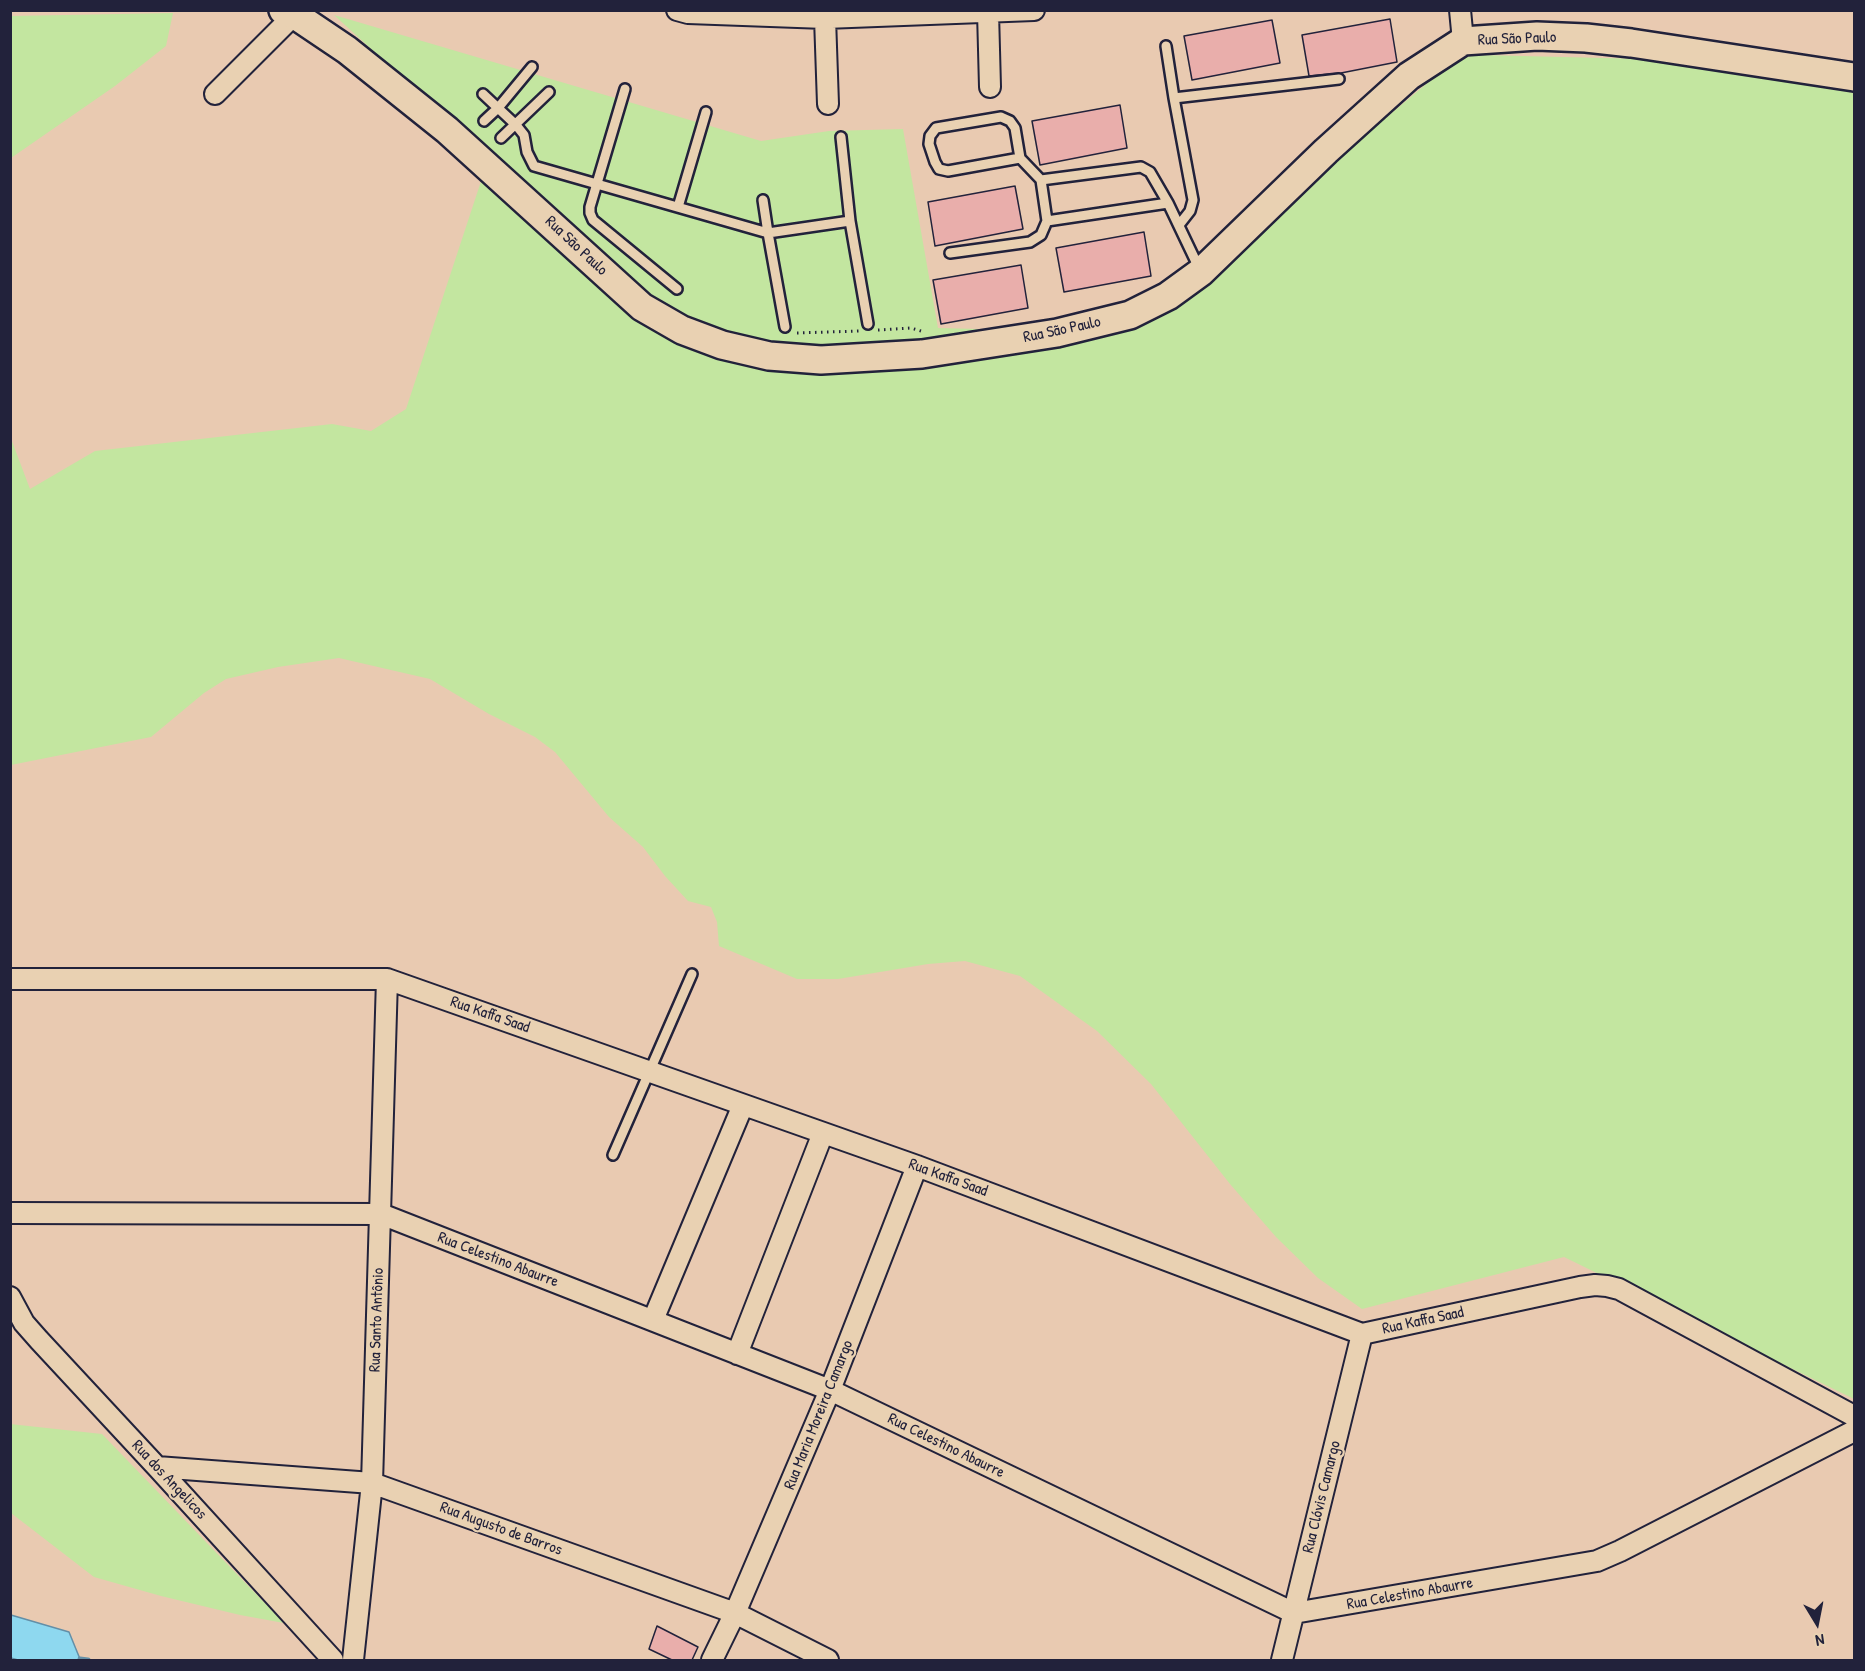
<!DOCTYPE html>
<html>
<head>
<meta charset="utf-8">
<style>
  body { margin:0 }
  #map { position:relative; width:1865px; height:1671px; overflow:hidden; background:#e9cab1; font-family:"Patrick Hand",sans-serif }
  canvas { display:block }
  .frame { position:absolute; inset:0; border:12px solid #22223b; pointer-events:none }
  .north { position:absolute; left:1787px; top:1593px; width:60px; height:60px; -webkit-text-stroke:4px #e9d1b2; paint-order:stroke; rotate:170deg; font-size:16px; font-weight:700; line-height:24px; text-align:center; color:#22223b }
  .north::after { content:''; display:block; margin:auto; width:21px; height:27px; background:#22223b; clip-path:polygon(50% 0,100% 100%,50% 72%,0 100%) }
</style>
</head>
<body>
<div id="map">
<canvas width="1865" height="1671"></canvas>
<div class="frame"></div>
<div class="north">N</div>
</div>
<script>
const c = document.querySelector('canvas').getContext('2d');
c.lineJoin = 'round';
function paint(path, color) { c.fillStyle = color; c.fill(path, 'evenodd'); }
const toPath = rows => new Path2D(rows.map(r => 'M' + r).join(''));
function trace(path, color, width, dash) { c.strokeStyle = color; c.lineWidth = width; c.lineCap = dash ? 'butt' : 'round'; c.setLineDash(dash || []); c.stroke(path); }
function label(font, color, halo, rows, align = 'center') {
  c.font = font + ' "Patrick Hand",sans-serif'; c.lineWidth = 4.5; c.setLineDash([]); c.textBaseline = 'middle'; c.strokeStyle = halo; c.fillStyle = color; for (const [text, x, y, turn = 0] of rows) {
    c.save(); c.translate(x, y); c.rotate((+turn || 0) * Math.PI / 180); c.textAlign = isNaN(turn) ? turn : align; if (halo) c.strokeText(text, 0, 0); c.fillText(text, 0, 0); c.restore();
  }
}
const green = toPath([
  [173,13,166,46,115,86,11,158,11,16],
  [334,15,761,141,829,131,903,129,938,328,1099,332,1188,299,1344,153,1450,64,1463,57,1481,55,1688,60,1854,93,1854,1399,1564,1257,1362,1309,1318,1278,1276,1237,1230,1184,1151,1084,1097,1031,1020,976,965,961,928,964,838,979,797,979,719,946,717,922,711,907,688,901,665,876,643,847,609,817,555,752,535,737,489,714,430,679,339,658,278,667,226,679,204,693,151,737,11,765,10,436,30,489,95,451,332,424,371,431,406,409,489,157],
  [10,1424,102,1434,284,1623,240,1615,161,1596,94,1577,11,1513]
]);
const water = toPath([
  [11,1615,69,1632,80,1659,79,1660,18,1660,11,1658,11,1615]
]);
const stream = toPath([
  [80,1659,88,1660]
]);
const building = toPath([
  [1390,19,1397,62,1341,73,1309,76,1302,35,1390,19],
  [1272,20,1280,63,1192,80,1184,36,1272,20],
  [1120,105,1127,148,1040,165,1032,121,1120,105],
  [1015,186,1023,229,935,246,928,202,1015,186],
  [1144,232,1151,276,1064,292,1056,248,1144,232],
  [1021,265,1028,308,941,324,933,280,1021,265],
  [657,1626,698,1647,692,1660,672,1660,649,1649,657,1626]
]);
const path = toPath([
  [878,330,911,328,921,331],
  [797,333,859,331]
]);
const lane = toPath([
  [1166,46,1174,98],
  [625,89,590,207,590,213,593,220,677,289],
  [483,94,516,125,524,135,527,152,534,166,768,233,785,327],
  [1001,117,1010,121,1015,128,1020,158,948,171,939,169,935,162,929,144,930,136,936,128,1001,117],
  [484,121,498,108,532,67],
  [841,137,850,221],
  [501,138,549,92],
  [1020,158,1041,180],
  [763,200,768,233,850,221,868,324],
  [678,207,706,112],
  [1047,221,1041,180,1141,167,1150,172,1168,203],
  [1179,225,1190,211,1193,200,1174,98,1339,79],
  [950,253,1030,242,1041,235,1047,221,1168,203,1199,268],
  [613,1155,692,974]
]);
const street = toPath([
  [677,10,688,13,825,18,1034,10],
  [1460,10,1463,41],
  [988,12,990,87],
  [825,18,828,104],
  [215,94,299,10],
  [10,979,387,979,917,1166,1362,1334,1580,1287,1595,1285,1607,1286,1619,1289,1854,1416],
  [10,1213,381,1214,830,1390,1294,1613,1597,1561,1620,1551,1854,1431],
  [10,1297,24,1323,39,1340,157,1467,333,1660],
  [653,1320,743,1105],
  [737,1354,823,1133],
  [157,1467,372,1483,735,1613,828,1660],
  [353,1660,372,1483,387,979],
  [712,1660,735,1613,830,1390,917,1166],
  [1282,1660,1362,1334]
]);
const secondary = toPath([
  [283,10,295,15,347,50,447,130,642,307,682,330,722,345,769,356,821,360,922,354,1057,333,1130,315,1168,296,1201,272,1326,151,1409,76,1463,41,1537,36,1586,38,1631,43,1854,77]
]);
const streetNames = [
  ["Rua São Paulo",1517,39,-2],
  ["Rua São Paulo",576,246,43],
  ["Rua São Paulo",1062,330,-12],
  ["Rua Kaffa Saad",490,1015,19],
  ["Rua Kaffa Saad",948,1178,20],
  ["Rua Celestino Abaurre",498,1260,21],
  ["Rua Santo Antônio",377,1320,-88],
  ["Rua Kaffa Saad",1423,1321,-12],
  ["Rua Maria Moreira Camargo",819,1415,-68],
  ["Rua Celestino Abaurre",946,1446,26],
  ["Rua dos Angelicos",169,1480,47],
  ["Rua Clóvis Camargo",1322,1497,-76],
  ["Rua Augusto de Barros",501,1529,20],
  ["Rua Celestino Abaurre",1410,1594,-10]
];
paint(green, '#c3e6a0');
paint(water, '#8ed8ef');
trace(water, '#638fa7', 1.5);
trace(stream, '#638fa7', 5);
paint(building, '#e9aeab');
trace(building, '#22223b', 1.5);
trace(lane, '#22223b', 14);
trace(street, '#22223b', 24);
trace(secondary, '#22223b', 32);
trace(path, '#22223b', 3, [1.5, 4.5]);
trace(lane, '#e9d1b2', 9);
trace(street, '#e9d1b2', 20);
trace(secondary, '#e9d1b2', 27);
label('16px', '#22223b', '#e9d1b2', streetNames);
</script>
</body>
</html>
